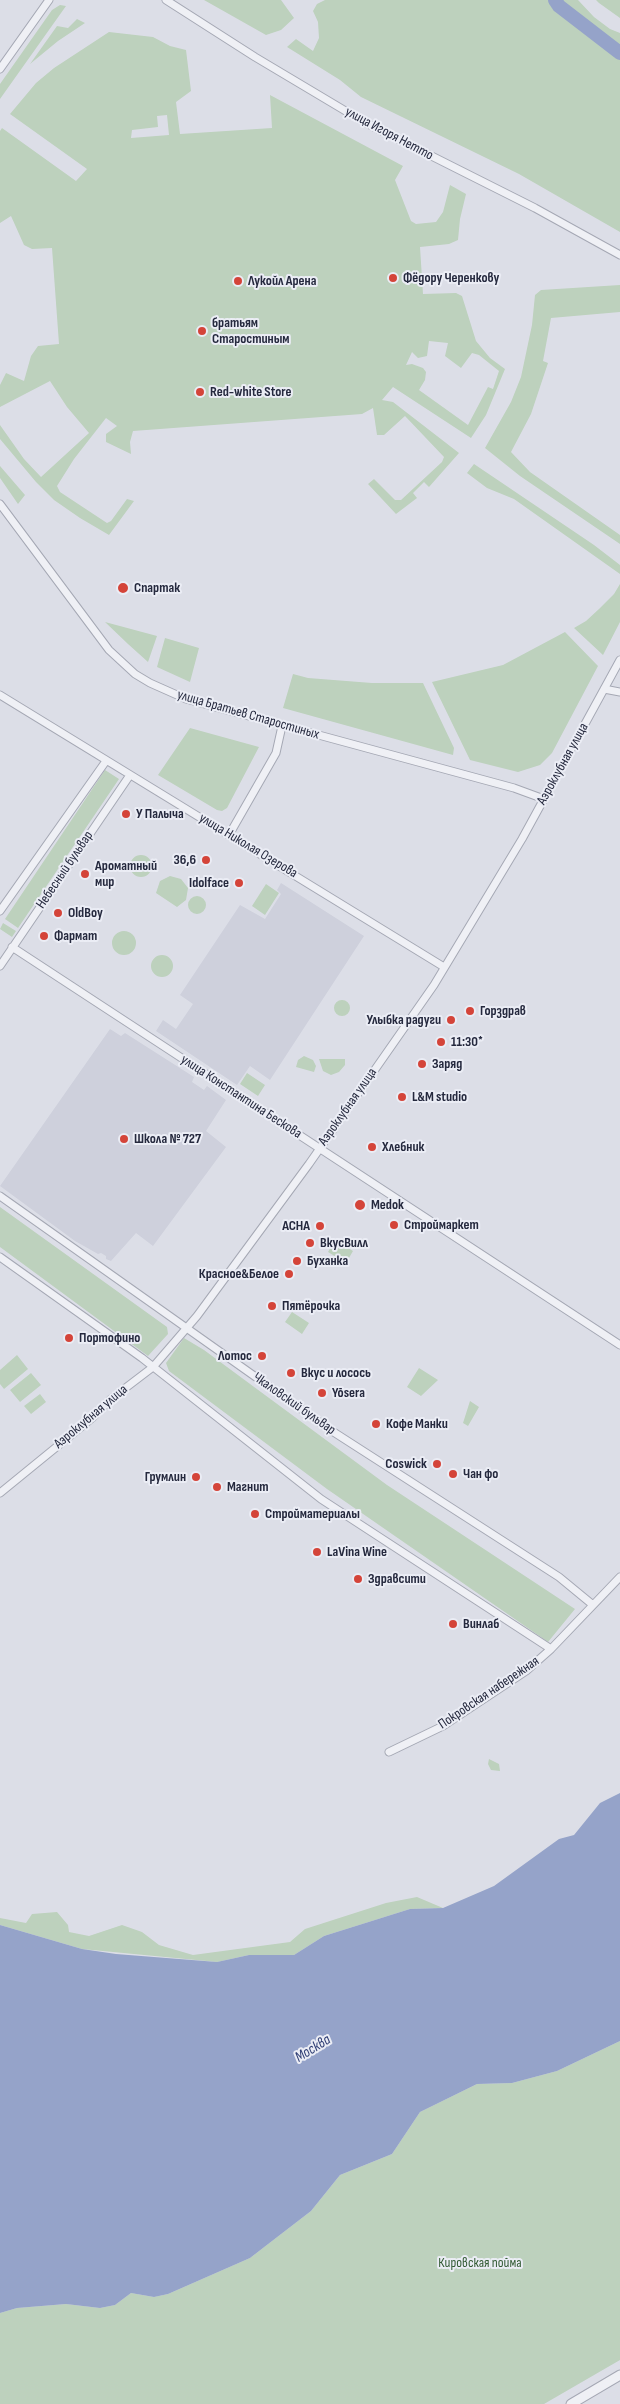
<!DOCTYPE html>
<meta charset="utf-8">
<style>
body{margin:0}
canvas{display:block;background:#dcdee7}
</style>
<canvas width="620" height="2404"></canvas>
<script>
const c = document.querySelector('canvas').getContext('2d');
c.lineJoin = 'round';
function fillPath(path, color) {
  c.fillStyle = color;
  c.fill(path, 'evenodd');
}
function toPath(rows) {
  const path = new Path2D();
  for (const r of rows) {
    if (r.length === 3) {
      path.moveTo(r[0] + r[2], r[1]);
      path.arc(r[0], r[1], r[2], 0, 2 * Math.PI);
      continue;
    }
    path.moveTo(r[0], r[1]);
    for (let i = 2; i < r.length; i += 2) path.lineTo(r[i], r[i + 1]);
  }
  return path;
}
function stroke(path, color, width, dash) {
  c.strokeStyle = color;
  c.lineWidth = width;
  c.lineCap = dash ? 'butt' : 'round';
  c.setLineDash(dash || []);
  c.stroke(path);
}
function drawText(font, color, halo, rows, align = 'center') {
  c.font = font + ' "Sofia Sans Condensed",sans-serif';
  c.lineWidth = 4;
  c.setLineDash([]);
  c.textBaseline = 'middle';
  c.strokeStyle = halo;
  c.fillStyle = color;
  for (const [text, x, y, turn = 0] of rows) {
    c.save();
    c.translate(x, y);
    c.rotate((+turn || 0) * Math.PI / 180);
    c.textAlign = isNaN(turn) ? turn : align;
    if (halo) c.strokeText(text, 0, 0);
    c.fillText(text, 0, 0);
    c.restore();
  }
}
fillPath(toPath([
 [281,883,364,936,270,1080,250,1066,237,1085,156,1031,163,1020,176,1029,193,1004,180,995,240,905,265,919,281,894,277,890],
 [110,1029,121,1036,125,1033,194,1077,192,1082,204,1090,207,1086,226,1100,206,1131,226,1147,153,1246,136,1233,111,1261,106,1259,106,1256,101,1253,98,1254,75,1241,0,1186]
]), '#ced0dc');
fillPath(toPath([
 [204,0,281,0,294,18,281,30,266,35],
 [325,0,578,0,594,17,610,29,620,33,620,232,519,174,361,97,340,80,287,47,296,39,313,51,319,38,318,22,313,11,317,4],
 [596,0,620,0,620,18,599,3],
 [60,5,66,6,0,99,0,84,52,10],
 [77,19,85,23,58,41,30,64,57,26,68,28],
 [109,32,153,37,170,46,186,50,191,91,176,102,180,134,272,128,270,95,403,166,395,180,411,221,416,224,436,222,443,212,450,185,466,194,460,219,458,240,449,244,420,247,423,294,456,293,462,296,476,341,490,358,505,369,486,415,471,438,393,387,382,400,393,402,459,453,429,487,424,482,413,493,417,498,396,514,368,484,374,479,395,500,401,500,442,462,444,457,405,416,384,435,377,435,373,408,362,414,133,431,130,442,131,454,106,442,106,434,117,426,106,418,74,459,57,486,60,492,107,523,111,521,127,499,134,501,109,535,80,518,54,500,36,482,0,439,0,425,24,459,41,477,89,433,67,407,50,381,0,407,0,385,6,373,24,381,31,356,38,346,59,344,52,248,32,249,24,245,11,216,0,223,0,131,2,128,76,181,87,169,10,114,36,83,54,68],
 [167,115,169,135,131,138,132,130,158,127,157,116],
 [429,341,448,343,445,356,461,368,472,353,479,355,499,371,493,389,488,387,468,425,419,390,425,380,426,372,423,368,412,364,406,365,412,352,418,358,427,356],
 [620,285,620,312,551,318,543,361,548,363,531,414,511,452,530,472,620,535,620,544,520,476,485,448,511,402,521,377,532,325,535,295,541,290],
 [474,464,594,545,620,565,620,574,514,499,487,488,467,473],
 [0,466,25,495,18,504,0,478],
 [620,584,620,622,603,655,574,628,586,621,599,609,614,594],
 [105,622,157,636,148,662,128,644],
 [565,632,598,666,552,753,540,765,518,772,470,760,432,682,503,665],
 [165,638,199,648,190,682,157,667],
 [293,674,308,678,372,683,423,683,454,748,453,755,283,708],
 [190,728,259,747,227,808,222,811,217,810,158,775],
 [105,770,119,779,18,928,5,919],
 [141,866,11],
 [170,876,181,879,188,888,186,900,177,907,156,893,160,881],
 [266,884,279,893,265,915,252,906],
 [197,905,9],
 [3,923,16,931,12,937,0,929],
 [124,943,12],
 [162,966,11],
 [342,1008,8],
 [304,1056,313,1060,316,1066,314,1072,296,1067,298,1060],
 [319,1059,345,1059,345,1065,339,1072,331,1075,323,1071],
 [247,1073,265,1085,258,1096,240,1084],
 [0,1207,167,1327,168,1334,148,1356,0,1247],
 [335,1240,353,1251,346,1263,328,1252],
 [292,1312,309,1323,302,1334,285,1322],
 [184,1338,204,1350,387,1485,575,1609,548,1642,327,1489,169,1371,166,1363],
 [17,1355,28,1369,4,1389,0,1384,0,1370],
 [419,1368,438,1380,421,1396,407,1387],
 [31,1373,41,1385,20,1402,10,1390],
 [40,1394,46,1402,31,1414,24,1406],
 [470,1401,479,1407,468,1426,463,1423],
 [489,1759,499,1764,500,1771,491,1770,488,1764],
 [417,1897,443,1908,410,1909,324,1936,294,1955,249,1955,217,1962,82,1949,0,1925,0,1918,26,1923,32,1914,57,1912,68,1925,69,1932,89,1936,122,1925,142,1932,159,1945,193,1955,290,1942,305,1929,386,1903],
 [620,2041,620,2360,544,2404,0,2404,0,2313,17,2308,66,2304,100,2308,115,2305,131,2293,154,2297,168,2294,250,2258,311,2211,340,2175,392,2154,420,2112,477,2084,512,2083,557,2071]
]), '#bdd1bd');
fillPath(toPath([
 [620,1793,620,2041,557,2071,512,2083,477,2084,420,2112,392,2154,340,2175,311,2211,250,2258,168,2294,154,2297,131,2293,115,2305,100,2308,66,2304,17,2308,0,2313,0,1925,82,1949,116,1954,217,1962,249,1955,294,1955,324,1936,410,1909,443,1908,494,1886,559,1839,574,1835,600,1803]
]), '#95a3c9');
stroke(toPath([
 [555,0,559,6,620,53]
]), '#95a3c9', 14);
const minor = toPath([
 [166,0,255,57,364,122,535,208,620,255],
 [0,69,49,0],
 [0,504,109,650,135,674,150,683,186,699,514,788,544,799],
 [604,689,620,692],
 [0,695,444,967],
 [229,835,276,753,282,726],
 [0,911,106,761],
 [12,947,620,1345],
 [0,966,130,775],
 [0,1196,332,1431,559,1577,593,1605],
 [0,1257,142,1358,321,1499,551,1649],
 [0,1493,92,1418,111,1399,153,1367,197,1316,309,1164,434,985,522,839,620,660],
 [389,1752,443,1726,526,1671,551,1649,620,1577]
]);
const tertiary = toPath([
 [571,2404,620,2375]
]);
stroke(minor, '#a5a8b4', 9);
stroke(tertiary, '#a5a8b4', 11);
stroke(minor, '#eff0f5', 7);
stroke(tertiary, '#eff0f5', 9);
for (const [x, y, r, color] of [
 [393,278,5,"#d44439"],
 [238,281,5,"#d44439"],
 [202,331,5,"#d44439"],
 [200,392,5,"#d44439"],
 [123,588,6,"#d44439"],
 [126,814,5,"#d44439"],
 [206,860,5,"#d44439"],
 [85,874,5,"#d44439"],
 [239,883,5,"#d44439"],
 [58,913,5,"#d44439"],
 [44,936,5,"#d44439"],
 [470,1011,5,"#d44439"],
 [451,1020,5,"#d44439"],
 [441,1042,5,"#d44439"],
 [422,1064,5,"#d44439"],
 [402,1097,5,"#d44439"],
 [124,1139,5,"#d44439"],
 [372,1147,5,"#d44439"],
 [360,1205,6,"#d44439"],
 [394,1225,5,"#d44439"],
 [320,1226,5,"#d44439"],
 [310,1243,5,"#d44439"],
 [297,1261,5,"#d44439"],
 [289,1274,5,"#d44439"],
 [272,1306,5,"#d44439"],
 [69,1338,5,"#d44439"],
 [262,1356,5,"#d44439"],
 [291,1373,5,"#d44439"],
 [322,1393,5,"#d44439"],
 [376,1424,5,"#d44439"],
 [437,1464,5,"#d44439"],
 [453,1474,5,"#d44439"],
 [196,1477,5,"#d44439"],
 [217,1487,5,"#d44439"],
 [255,1514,5,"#d44439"],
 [317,1552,5,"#d44439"],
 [358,1579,5,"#d44439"],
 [453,1624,5,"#d44439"]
]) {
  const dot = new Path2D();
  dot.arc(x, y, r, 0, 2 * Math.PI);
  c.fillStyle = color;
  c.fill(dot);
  stroke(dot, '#ebedf5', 2);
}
drawText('14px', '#25293e', '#ebedf5', [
 ["улица Игоря Нетто",389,134,28],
 ["улица Братьев Старостиных",248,715,16],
 ["Аэроклубная улица",563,764,-61],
 ["улица Николая Озерова",248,846,31],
 ["Небесный бульвар",65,870,-56],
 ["улица Константина Бескова",241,1097,33],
 ["Аэроклубная улица",348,1107,-55],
 ["Чкаловский бульвар",294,1404,35],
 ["Аэроклубная улица",91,1417,-40],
 ["Покровская набережная",489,1693,-34]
]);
drawText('bold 14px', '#25293e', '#ebedf5', [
 ["Фёдору Черенкову",403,278],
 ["Лукойл Арена",248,281],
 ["братьям",212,323],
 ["Старостиным",212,339],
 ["Red-white Store",210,392],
 ["Спартак",134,588],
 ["У Палыча",136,814],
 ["36,6",196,860,"right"],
 ["Ароматный",95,866],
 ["мир",95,882],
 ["Idolface",229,883,"right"],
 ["OldBoy",68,913],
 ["Фармат",54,936],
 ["Горздрав",480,1011],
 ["Улыбка радуги",441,1020,"right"],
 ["11:30*",451,1042],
 ["Заряд",432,1064],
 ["L&M studio",412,1097],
 ["Школа № 727",134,1139],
 ["Хлебник",382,1147],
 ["Medok",371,1205],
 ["Строймаркет",404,1225],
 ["АСНА",310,1226,"right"],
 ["ВкусВилл",320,1243],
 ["Буханка",307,1261],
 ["Красное&Белое",279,1274,"right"],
 ["Пятёрочка",282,1306],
 ["Портофино",79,1338],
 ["Лотос",252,1356,"right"],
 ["Вкус и лосось",301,1373],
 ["Yōsera",332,1393],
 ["Кофе Манки",386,1424],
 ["Coswick",427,1464,"right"],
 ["Чан фо",463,1474],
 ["Грумлин",186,1477,"right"],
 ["Магнит",227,1487],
 ["Стройматериалы",265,1514],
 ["LaVina Wine",327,1552],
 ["Здравсити",368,1579],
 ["Винлаб",463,1624]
], 'left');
drawText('14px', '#325a33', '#ebedf5', [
 ["Кировская пойма",480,2263]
]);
drawText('italic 15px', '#2e3d73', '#ebedf5', [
 ["Москва",313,2049,-32]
]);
</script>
